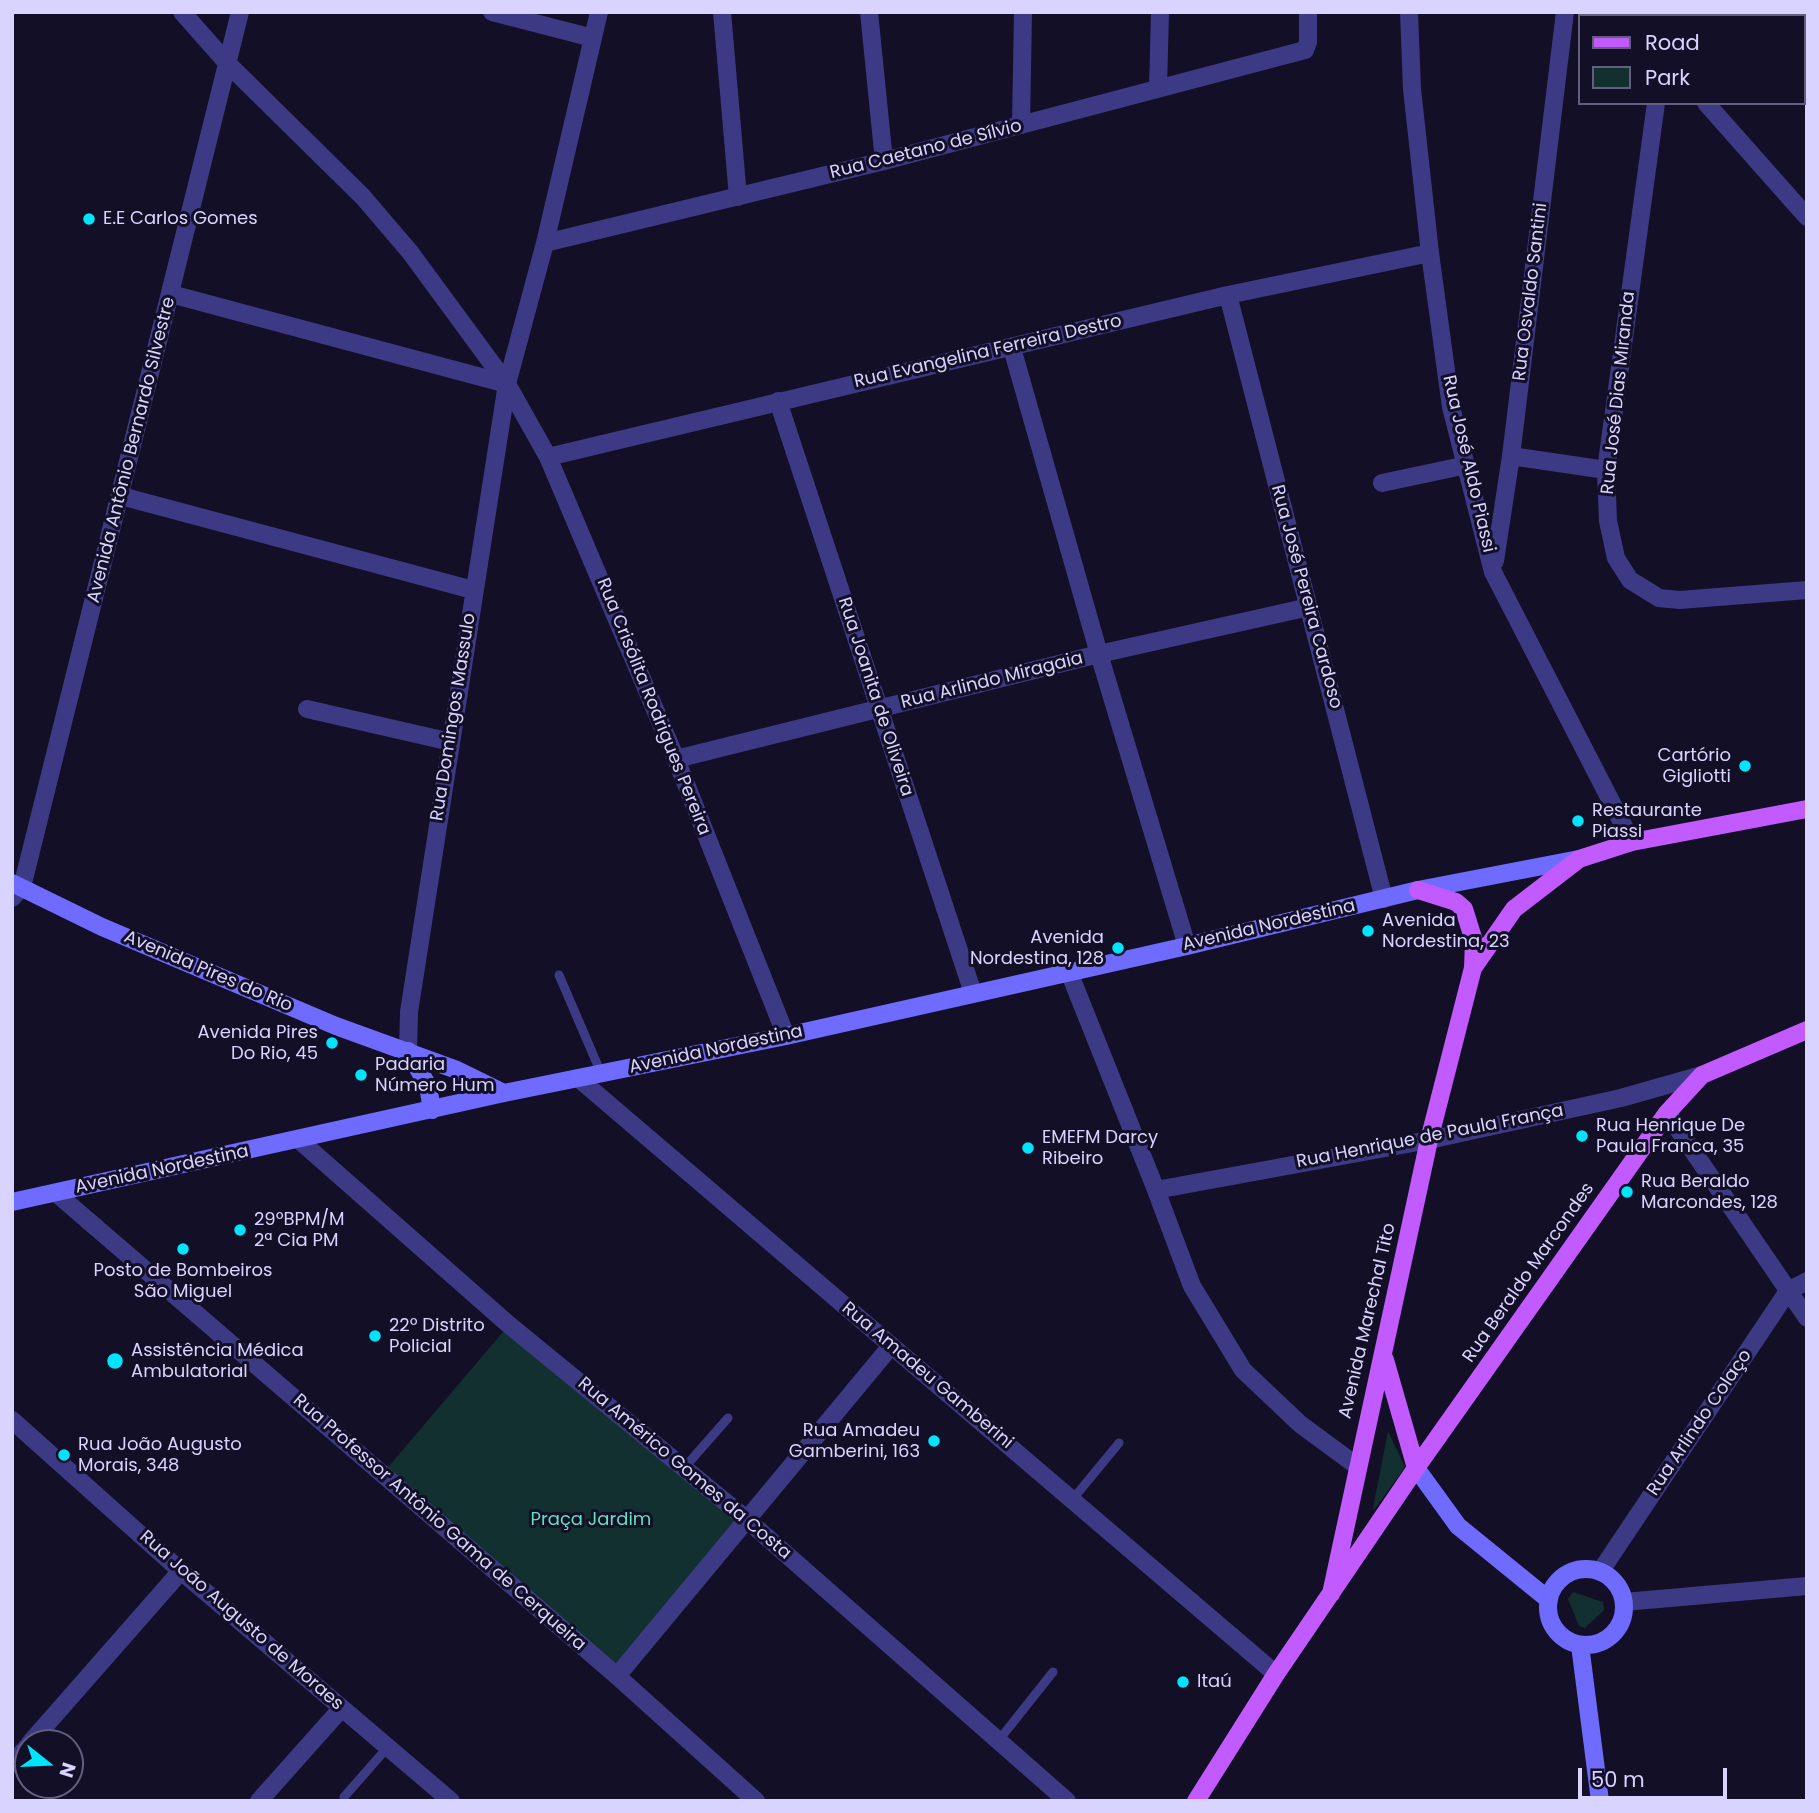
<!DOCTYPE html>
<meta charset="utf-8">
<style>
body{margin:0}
#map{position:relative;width:1819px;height:1813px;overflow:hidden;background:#130f26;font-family:Poppins,sans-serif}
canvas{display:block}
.frame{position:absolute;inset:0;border:14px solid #d9d4ff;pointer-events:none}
.legend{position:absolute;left:1578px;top:14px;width:228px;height:91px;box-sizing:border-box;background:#130f26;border:2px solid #625e7d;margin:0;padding:9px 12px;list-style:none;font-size:21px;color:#d9d4ff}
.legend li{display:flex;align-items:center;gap:14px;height:35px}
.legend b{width:35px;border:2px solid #625e7d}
.north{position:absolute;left:14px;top:1729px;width:70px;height:70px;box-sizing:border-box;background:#130f26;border:2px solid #625e7d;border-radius:50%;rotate:108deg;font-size:19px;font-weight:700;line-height:28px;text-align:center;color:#d9d4ff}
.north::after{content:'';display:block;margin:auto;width:24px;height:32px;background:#00e5ff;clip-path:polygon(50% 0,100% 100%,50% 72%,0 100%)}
.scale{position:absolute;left:1578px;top:1768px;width:149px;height:32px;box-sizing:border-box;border:4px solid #d9d4ff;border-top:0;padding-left:9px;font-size:21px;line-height:24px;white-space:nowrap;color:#d9d4ff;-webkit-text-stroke:5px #130f26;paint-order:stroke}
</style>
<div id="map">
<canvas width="1819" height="1813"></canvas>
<div class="frame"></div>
<ul class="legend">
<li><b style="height:9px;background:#c25bff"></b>Road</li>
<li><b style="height:19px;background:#12302f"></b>Park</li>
</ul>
<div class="north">N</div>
<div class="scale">50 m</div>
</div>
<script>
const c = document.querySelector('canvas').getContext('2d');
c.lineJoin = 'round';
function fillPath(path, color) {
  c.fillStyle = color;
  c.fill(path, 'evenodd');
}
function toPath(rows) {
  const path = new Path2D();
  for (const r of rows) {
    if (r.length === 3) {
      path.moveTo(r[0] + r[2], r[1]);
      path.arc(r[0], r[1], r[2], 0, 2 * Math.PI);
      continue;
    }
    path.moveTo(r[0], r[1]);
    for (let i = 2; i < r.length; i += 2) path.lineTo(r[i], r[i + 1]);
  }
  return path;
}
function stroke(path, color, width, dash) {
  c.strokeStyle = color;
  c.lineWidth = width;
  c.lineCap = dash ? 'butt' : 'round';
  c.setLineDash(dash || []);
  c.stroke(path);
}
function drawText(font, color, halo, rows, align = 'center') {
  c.font = font + ' Poppins,sans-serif';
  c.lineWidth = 6;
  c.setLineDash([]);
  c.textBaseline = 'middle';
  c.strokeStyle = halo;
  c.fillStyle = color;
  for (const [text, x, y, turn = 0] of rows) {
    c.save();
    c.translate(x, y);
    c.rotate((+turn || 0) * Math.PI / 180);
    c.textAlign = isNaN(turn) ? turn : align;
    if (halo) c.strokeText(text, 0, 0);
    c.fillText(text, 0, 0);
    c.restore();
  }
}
fillPath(toPath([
 [508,1326,749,1522,617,1671,384,1472],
 [1388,1431,1405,1467,1374,1510,1373,1508],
 [1573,1592,1603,1602,1604,1610,1585,1628,1579,1626,1568,1599]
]), '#12302f');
stroke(toPath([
 [559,975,601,1073],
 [684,1468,728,1418],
 [1072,1500,1119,1443],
 [999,1740,1053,1672],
 [344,1797,387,1748]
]), '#3d3a85', 9);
stroke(toPath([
 [182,12,228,64,363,197,410,252,507,384,548,457,676,759,786,1036],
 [492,12,593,38],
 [722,12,738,197],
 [869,12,884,161],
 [1409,12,1412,89,1430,253,1451,407,1493,572,1632,842],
 [1667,16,1667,12],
 [1158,89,1160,12],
 [1656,103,1606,470,1608,521,1616,558,1630,580,1659,598,1680,600,1807,590],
 [1706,103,1807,217],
 [1021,125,1023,12],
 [545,243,884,161,1305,50,1308,42,1308,12],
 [171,294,507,384],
 [1228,295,1384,899],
 [1012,348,1099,654,1187,946],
 [778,401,973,993],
 [1511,456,1606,470],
 [548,457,1228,295,1430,253],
 [1382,483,1467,465],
 [121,496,473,590],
 [1495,561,1511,456,1565,12],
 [307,709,451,742],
 [676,759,1099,654,1309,607],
 [12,898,22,887,240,12],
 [408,1051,409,1012,507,384,545,243,599,12],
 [578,1078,1276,1674],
 [1667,1113,1807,1318],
 [299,1140,508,1324,745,1518,1067,1801],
 [1156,1190,1192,1286,1243,1370,1300,1424,1357,1466],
 [56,1193,617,1676,756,1801],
 [12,1420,181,1571,451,1801],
 [1600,1572,1788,1291,1807,1281],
 [1624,1602,1807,1586],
 [617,1676,891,1346],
 [30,1743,181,1571],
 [12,1764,28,1746],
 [259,1801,341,1709]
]), '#3d3a85', 18);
stroke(toPath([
 [1069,972,1156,1190,1429,1140,1621,1098,1702,1075]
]), '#3d3a85', 18);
stroke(toPath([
 [12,883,102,927,336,1026,457,1070,504,1093],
 [408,1051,428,1086,432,1110],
 [12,1202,504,1093,786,1036,1187,946,1418,890,1579,859],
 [1416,1468,1458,1526,1549,1600],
 [1586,1607,38],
 [1580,1645,1600,1801]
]), '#6f6bff', 18);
stroke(toPath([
 [1418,890,1456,902,1464,909,1474,941,1473,968],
 [1385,1360,1416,1468],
 [1331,1594,1429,1140,1473,968,1514,909,1579,859,1632,842,1807,809],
 [1196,1801,1276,1674,1416,1468,1667,1113,1702,1075,1807,1030]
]), '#c25bff', 18);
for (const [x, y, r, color] of [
 [89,219,7,"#00e5ff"],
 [1745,766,7,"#00e5ff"],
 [1578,821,7,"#00e5ff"],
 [1368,931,7,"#00e5ff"],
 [1118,948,7,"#00e5ff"],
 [332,1043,7,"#00e5ff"],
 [361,1075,7,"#00e5ff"],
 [1582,1136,7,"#00e5ff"],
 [1028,1148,7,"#00e5ff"],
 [1627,1192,7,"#00e5ff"],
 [240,1230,7,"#00e5ff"],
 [183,1249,7,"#00e5ff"],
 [375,1336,7,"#00e5ff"],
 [115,1361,9,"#00e5ff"],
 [934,1441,7,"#00e5ff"],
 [64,1455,7,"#00e5ff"],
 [1183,1682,7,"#00e5ff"]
]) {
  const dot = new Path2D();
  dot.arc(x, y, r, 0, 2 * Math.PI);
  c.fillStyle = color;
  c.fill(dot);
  stroke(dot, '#130f26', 2.5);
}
drawText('18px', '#d9d4ff', '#130f26', [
 ["Rua Caetano de Sílvio",926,150,-14],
 ["Rua Osvaldo Santini",1531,292,-83],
 ["Rua Evangelina Ferreira Destro",988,352,-13],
 ["Rua José Dias Miranda",1619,393,-84],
 ["Avenida Antônio Bernardo Silvestre",132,450,-76],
 ["Rua José Aldo Piassi",1468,464,77],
 ["Rua José Pereira Cardoso",1306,597,75],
 ["Rua Arlindo Miragaia",992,681,-14],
 ["Rua Joanita de Oliveira",875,697,72],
 ["Rua Crisólita Rodrigues Pereira",653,707,68],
 ["Rua Domingos Massulo",454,717,-81],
 ["Avenida Nordestina",1269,926,-13],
 ["Avenida Pires do Rio",208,972,23],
 ["Avenida Nordestina",716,1050,-12],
 ["Rua Henrique de Paula França",1430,1137,-11],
 ["Avenida Nordestina",162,1170,-12],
 ["Rua Beraldo Marcondes",1529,1273,-55],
 ["Avenida Marechal Tito",1368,1321,-77],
 ["Rua Amadeu Gamberini",927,1376,40],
 ["Rua Arlindo Colaço",1700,1423,-56],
 ["Rua Américo Gomes da Costa",684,1469,40],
 ["Rua Professor Antônio Gama de Cerqueira",439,1523,41],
 ["Rua João Augusto de Moraes",241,1621,41]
]);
drawText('18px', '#d9d4ff', '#130f26', [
 ["E.E Carlos Gomes",103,219],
 ["Cartório",1731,756,"right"],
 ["Gigliotti",1731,777,"right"],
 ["Restaurante",1592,811],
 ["Piassi",1592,832],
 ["Avenida",1382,921],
 ["Nordestina, 23",1382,942],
 ["Avenida",1104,938,"right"],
 ["Nordestina, 128",1104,959,"right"],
 ["Avenida Pires",318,1033,"right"],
 ["Do Rio, 45",318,1054,"right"],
 ["Padaria",375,1065],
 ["Número Hum",375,1086],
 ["Rua Henrique De",1596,1126],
 ["Paula Franca, 35",1596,1147],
 ["EMEFM Darcy",1042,1138],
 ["Ribeiro",1042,1159],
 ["Rua Beraldo",1641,1182],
 ["Marcondes, 128",1641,1203],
 ["29ºBPM/M",254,1220],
 ["2ª Cia PM",254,1241],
 ["Posto de Bombeiros",183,1271,"center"],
 ["São Miguel",183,1292,"center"],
 ["22º Distrito",389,1326],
 ["Policial",389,1347],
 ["Assistência Médica",131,1351],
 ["Ambulatorial",131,1372],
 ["Rua Amadeu",920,1431,"right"],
 ["Gamberini, 163",920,1452,"right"],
 ["Rua João Augusto",78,1445],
 ["Morais, 348",78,1466],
 ["Itaú",1197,1682]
], 'left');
drawText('18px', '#5fe0c0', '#130f26', [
 ["Praça Jardim",591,1520]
]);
</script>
